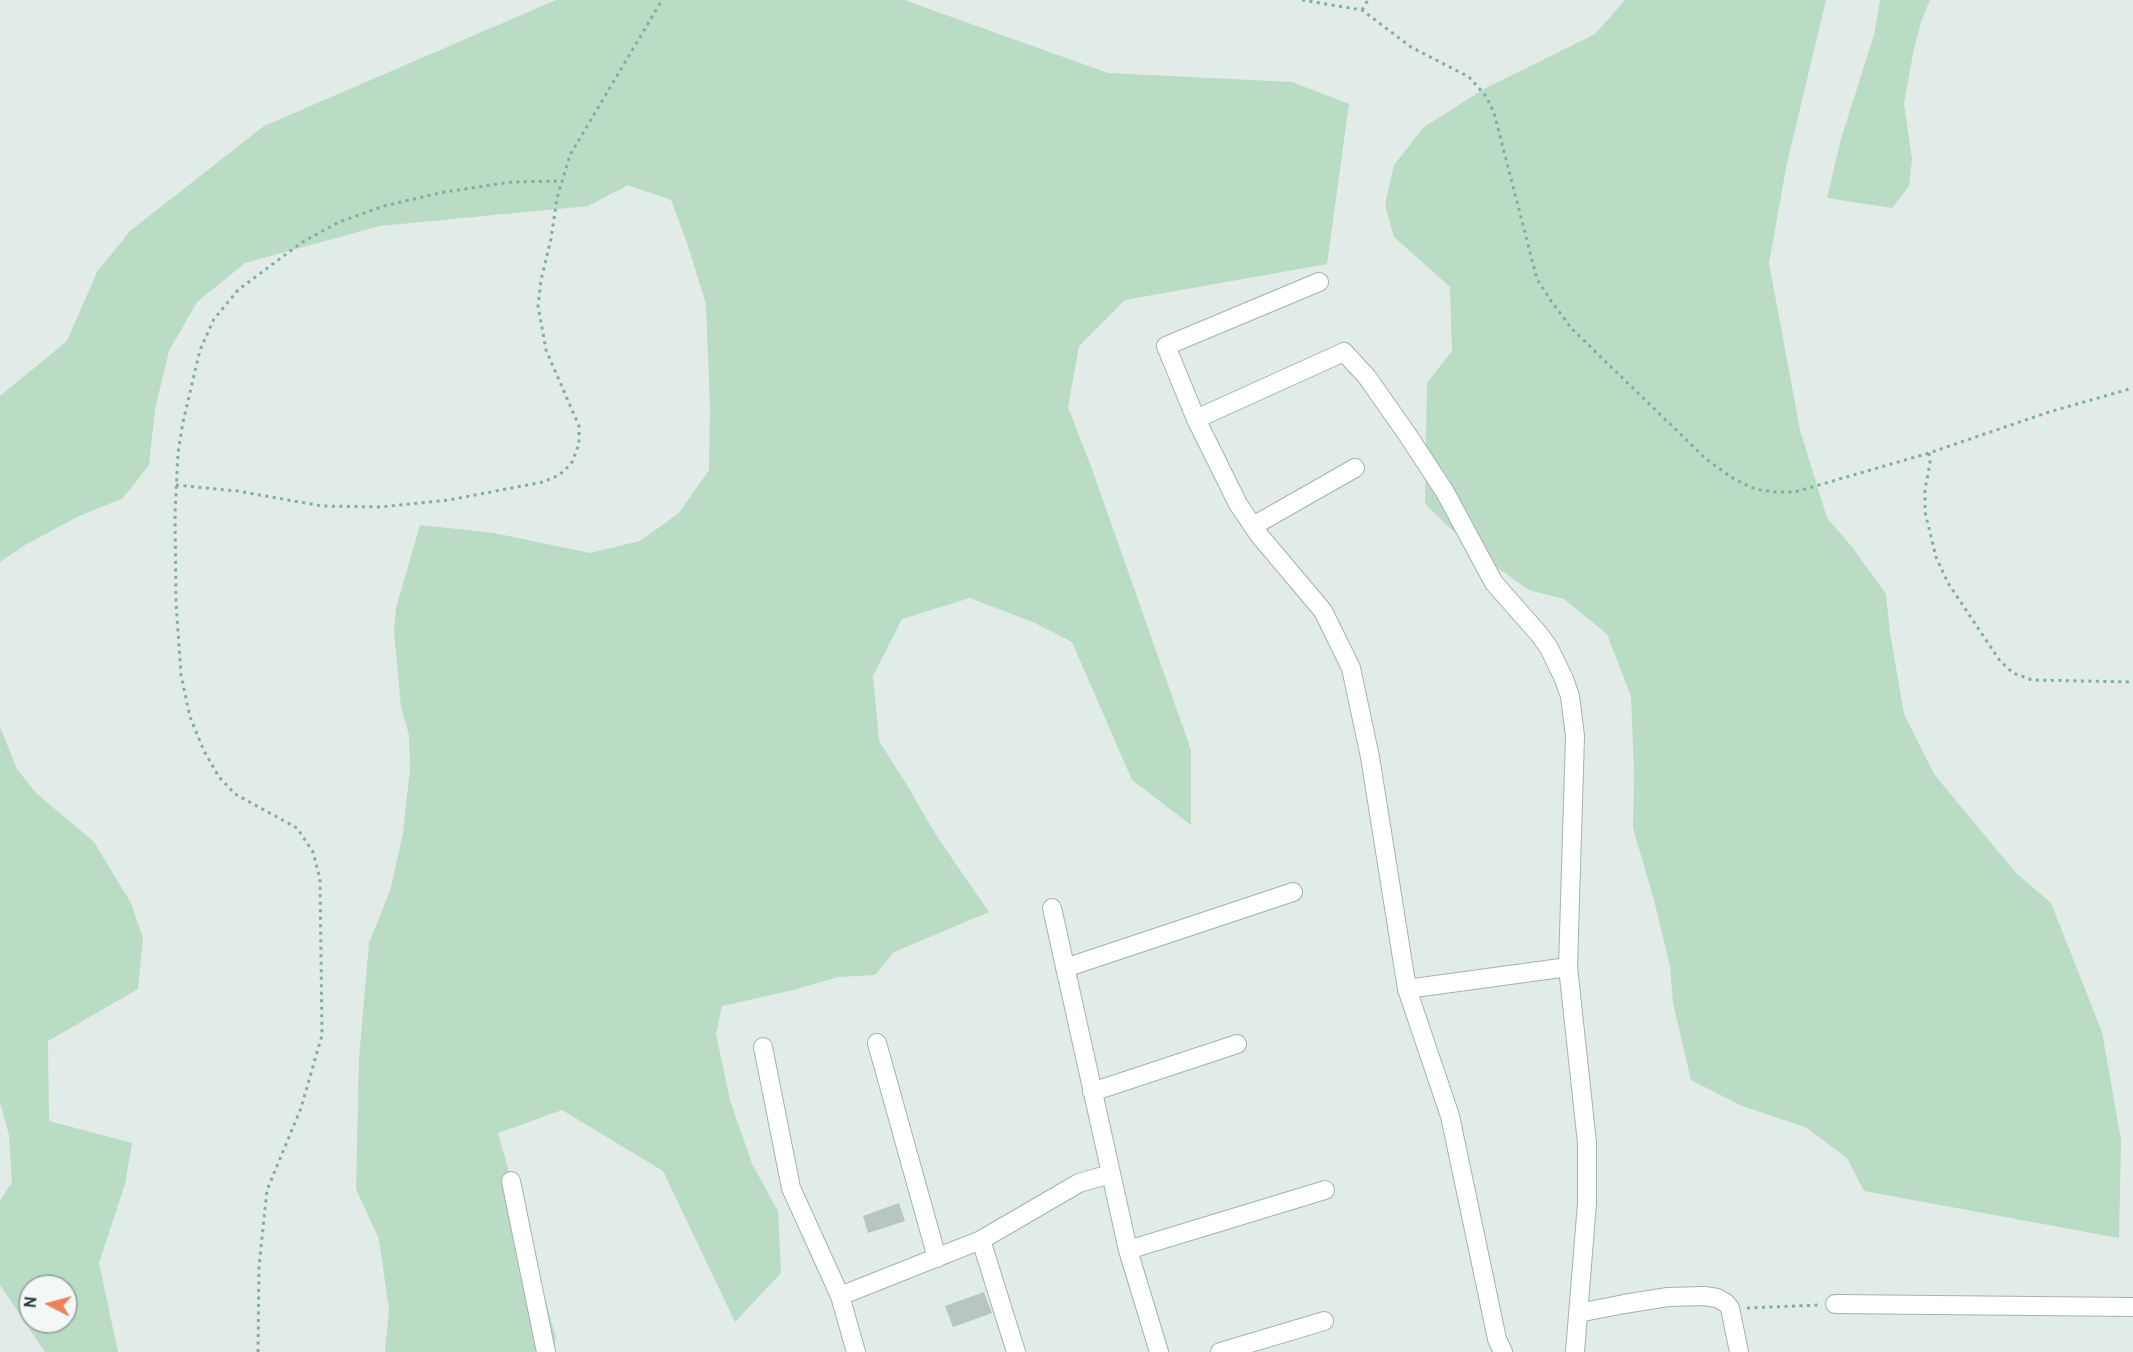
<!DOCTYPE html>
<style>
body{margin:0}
#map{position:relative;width:2133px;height:1352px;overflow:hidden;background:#e1ebe7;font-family:Overpass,sans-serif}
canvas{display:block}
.north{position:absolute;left:18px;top:1274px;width:60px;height:60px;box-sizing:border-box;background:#f1f8f5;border:2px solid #9eada8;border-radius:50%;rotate:276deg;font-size:16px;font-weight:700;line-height:24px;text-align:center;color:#223c35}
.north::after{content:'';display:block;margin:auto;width:21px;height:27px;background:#ef815b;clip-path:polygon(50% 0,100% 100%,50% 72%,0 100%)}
</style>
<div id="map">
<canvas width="2133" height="1352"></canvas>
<div class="north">N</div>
</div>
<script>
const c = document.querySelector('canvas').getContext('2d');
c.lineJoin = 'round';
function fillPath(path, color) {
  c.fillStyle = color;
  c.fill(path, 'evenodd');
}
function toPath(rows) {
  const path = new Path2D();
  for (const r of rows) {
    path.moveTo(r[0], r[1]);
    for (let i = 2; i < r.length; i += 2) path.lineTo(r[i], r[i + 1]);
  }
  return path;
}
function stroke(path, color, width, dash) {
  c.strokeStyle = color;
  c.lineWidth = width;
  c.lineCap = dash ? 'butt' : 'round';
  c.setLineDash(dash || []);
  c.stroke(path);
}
fillPath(toPath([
 [556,0,904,0,1108,73,1292,82,1349,104,1327,264,1125,300,1079,346,1068,407,1092,469,1191,750,1191,825,1132,780,1072,642,1035,623,970,598,902,619,873,676,879,741,907,785,936,835,989,912,894,952,875,975,838,977,793,990,722,1006,716,1034,730,1100,752,1164,778,1211,781,1273,735,1322,663,1171,562,1110,498,1133,556,1338,553,1352,385,1352,389,1310,379,1239,356,1189,359,1058,369,943,390,891,403,833,410,769,409,735,401,707,394,631,396,608,420,525,494,533,590,553,640,541,679,513,709,470,710,408,706,304,687,243,671,200,628,185,588,206,380,226,245,263,197,302,169,351,155,409,149,465,123,498,77,517,25,545,0,562,0,396,67,341,97,272,130,231,264,126],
 [1625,0,1826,0,1787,163,1769,263,1800,430,1827,518,1852,547,1886,594,1890,633,1904,714,1934,774,2016,873,2051,903,2102,1032,2121,1140,2119,1238,1864,1191,1847,1158,1807,1128,1740,1105,1691,1080,1673,1003,1670,966,1654,900,1633,828,1634,771,1631,696,1607,634,1564,599,1529,590,1474,551,1425,504,1427,383,1452,351,1450,287,1394,237,1385,205,1394,165,1424,127,1484,89,1595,34],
 [1880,0,1930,0,1922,19,1914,48,1904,104,1912,159,1909,186,1892,208,1827,198,1841,139,1874,35],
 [0,727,17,769,35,792,94,842,131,903,143,938,138,989,48,1041,49,1121,132,1143,125,1184,99,1263,118,1352,45,1352,0,1285,0,1201,12,1182,9,1135,0,1102],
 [30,1286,66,1286,66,1322,30,1322]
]), '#badcc4');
fillPath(toPath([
 [899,1203,905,1221,868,1233,863,1216],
 [984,1292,992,1313,953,1327,945,1306]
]), '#b6c6c0');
const minor = toPath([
 [1319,282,1166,346,1196,419,1238,504,1259,535,1323,611,1351,668,1370,757,1407,989,1450,1116,1497,1339,1503,1352],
 [1196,419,1344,352,1367,377,1407,434,1445,492,1494,583,1539,634,1549,648,1564,679,1570,696,1575,736,1568,967,1587,1143,1587,1203,1575,1352],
 [1253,526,1355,468],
 [1052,908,1128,1250,1159,1352],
 [1065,968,1293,892],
 [1407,989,1568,967],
 [877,1043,937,1258],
 [763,1047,791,1188,840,1296,856,1352],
 [1092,1092,1237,1044],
 [511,1181,546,1352],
 [981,1240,1016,1352],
 [1128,1250,1325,1190],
 [840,1296,981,1240,1079,1183,1110,1174],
 [1835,1304,2133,1307],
 [1578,1313,1624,1304,1668,1297,1704,1296,1717,1298,1726,1303,1730,1308,1739,1352],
 [1220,1352,1324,1321]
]);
stroke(minor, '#a4b3ae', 20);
stroke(toPath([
 [1302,0,1362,10,1411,47,1469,77,1486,96,1494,113,1537,279,1551,301,1572,329,1706,459,1734,479,1755,489,1773,492,1795,492,1929,453,2049,412,2133,388],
 [1362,10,1368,0],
 [1929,453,1930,463,1925,490,1925,512,1936,557,1948,583,2000,661,2013,673,2032,680,2133,682],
 [176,485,237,491,322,506,380,507,449,500,543,482,559,475,566,469,572,462,579,444,579,426,546,350,538,306,541,280,551,239,557,198,570,155,662,0],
 [1747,1308,1819,1305],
 [258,1352,259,1266,267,1190,301,1108,322,1035,320,879,313,852,297,828,235,794,219,777,204,751,190,717,181,675,176,603,175,513,178,453,183,422,200,350,214,319,238,290,301,243,339,222,384,206,444,192,512,182,562,181]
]), '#82aea1', 3, [3, 4.5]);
stroke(minor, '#fff', 18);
</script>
